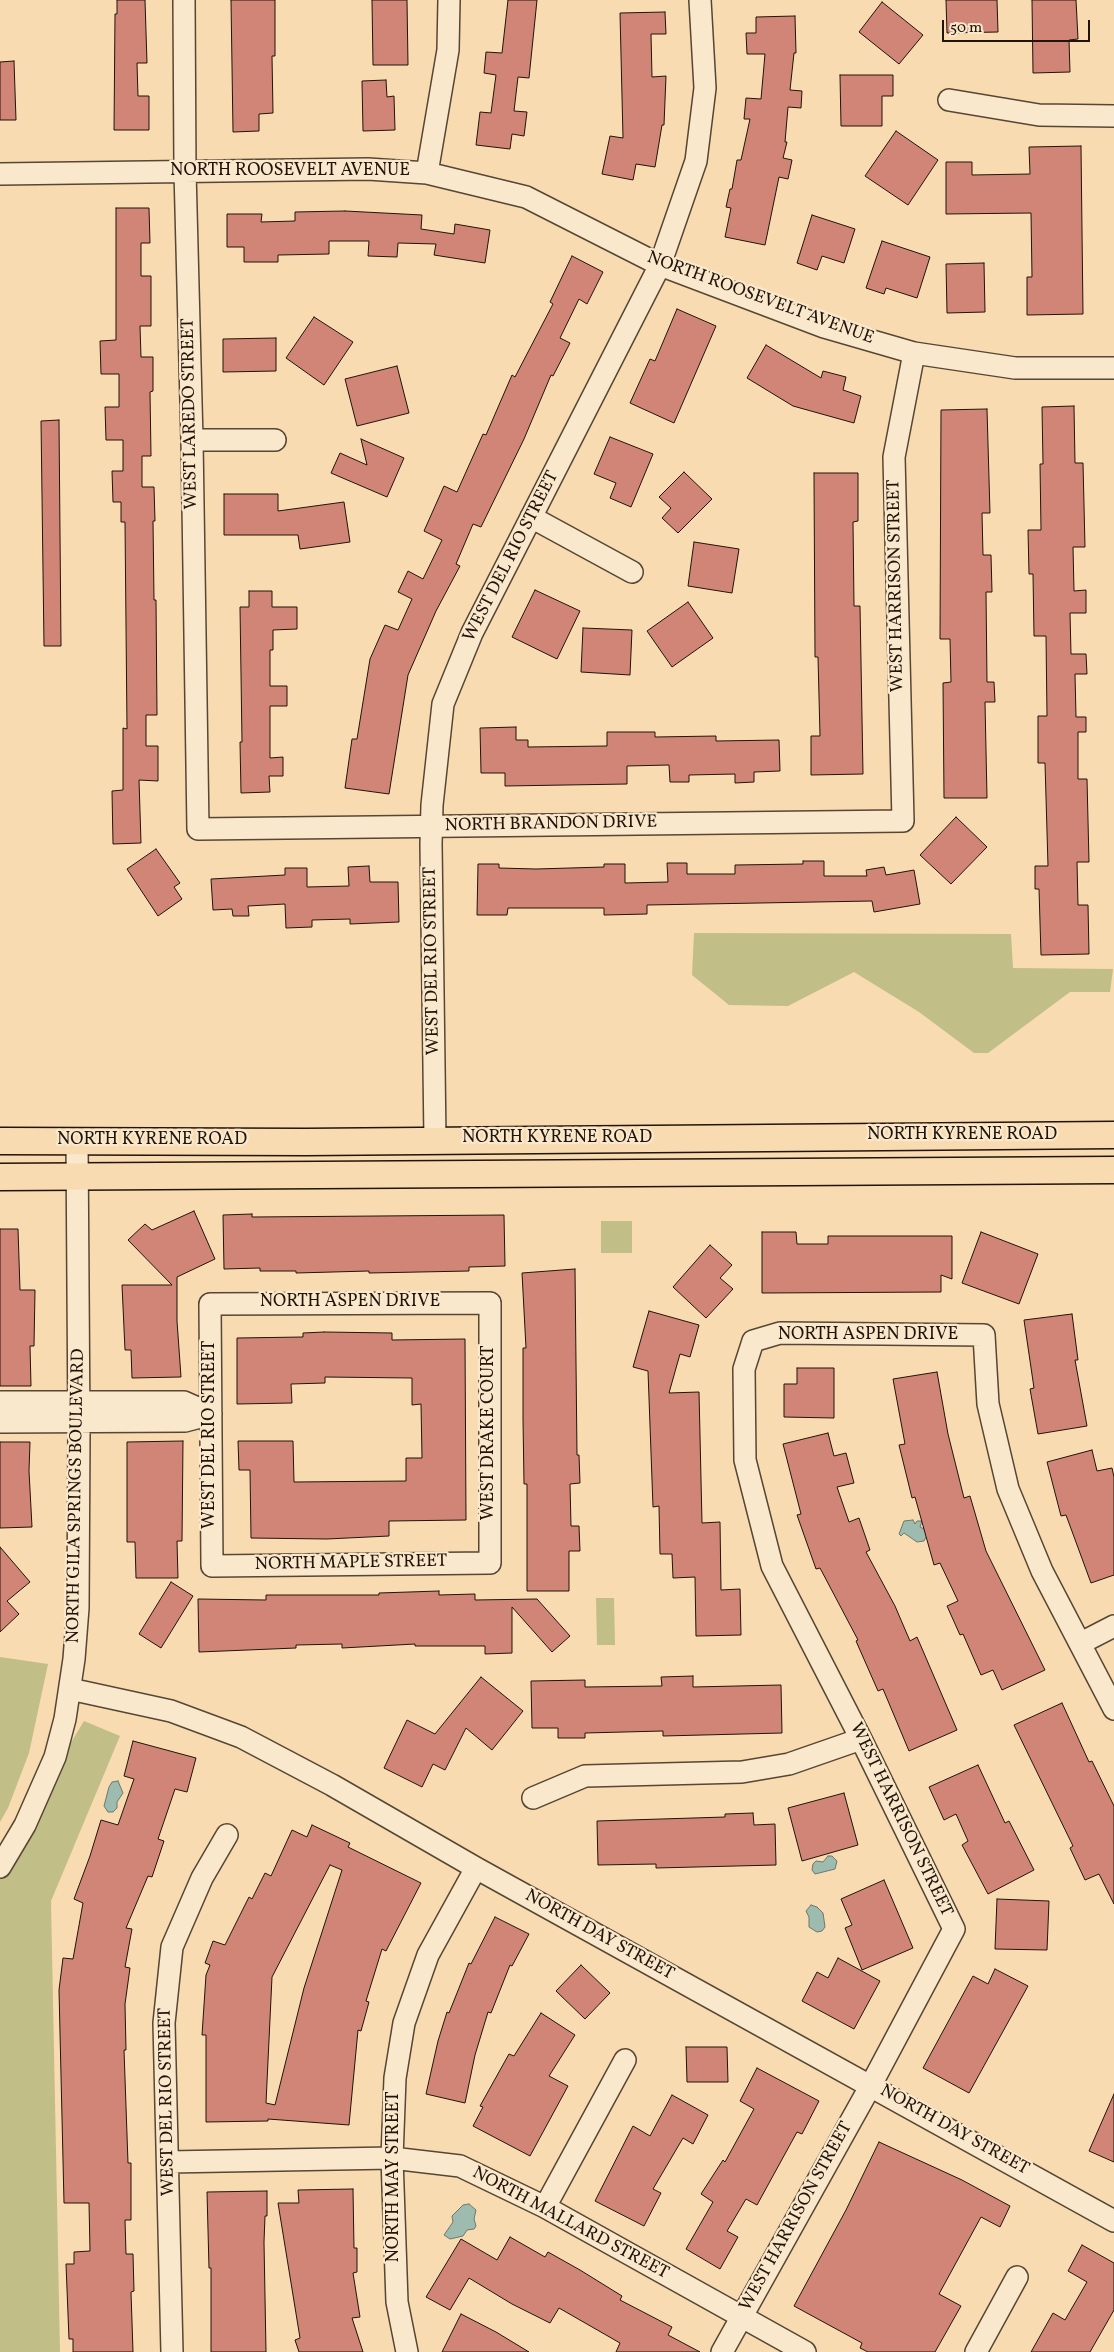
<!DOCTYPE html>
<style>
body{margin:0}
#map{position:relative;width:1114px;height:2352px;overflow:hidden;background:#f8dbb0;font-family:Vollkorn,serif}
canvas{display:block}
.scale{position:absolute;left:942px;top:20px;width:148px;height:22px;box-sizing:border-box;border:2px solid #20140b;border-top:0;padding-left:6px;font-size:15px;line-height:18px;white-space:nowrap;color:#20140b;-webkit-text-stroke:4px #fae8cc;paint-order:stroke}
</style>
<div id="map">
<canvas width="1114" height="2352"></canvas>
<div class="scale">50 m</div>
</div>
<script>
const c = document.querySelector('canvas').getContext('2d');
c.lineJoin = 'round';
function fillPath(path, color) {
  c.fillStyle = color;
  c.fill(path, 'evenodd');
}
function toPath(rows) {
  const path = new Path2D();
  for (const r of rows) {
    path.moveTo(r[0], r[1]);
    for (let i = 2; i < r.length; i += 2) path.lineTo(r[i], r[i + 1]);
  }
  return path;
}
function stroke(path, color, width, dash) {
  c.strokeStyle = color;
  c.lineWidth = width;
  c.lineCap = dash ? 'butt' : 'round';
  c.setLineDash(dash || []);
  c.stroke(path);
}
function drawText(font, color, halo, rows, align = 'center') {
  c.font = font + ' Vollkorn,serif';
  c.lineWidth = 4.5;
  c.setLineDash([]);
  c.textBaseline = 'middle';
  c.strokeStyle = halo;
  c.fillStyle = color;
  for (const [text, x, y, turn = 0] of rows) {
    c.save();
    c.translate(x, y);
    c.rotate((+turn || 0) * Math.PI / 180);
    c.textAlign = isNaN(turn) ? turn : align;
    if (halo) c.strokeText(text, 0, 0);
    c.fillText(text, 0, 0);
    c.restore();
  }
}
fillPath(toPath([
 [694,933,1011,934,1013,968,1113,969,1110,992,1070,992,988,1053,974,1053,919,1012,854,972,788,1006,729,1005,692,975],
 [601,1221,632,1221,632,1253,601,1253],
 [596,1598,614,1598,615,1645,597,1645],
 [0,1657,48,1664,29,1753,8,1808,0,1822],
 [84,1721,120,1736,51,1901,60,2352,0,2352,0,1860]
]), '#c2be87');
const water = toPath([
 [913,1520,915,1524,917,1521,922,1521,920,1527,926,1530,927,1535,924,1541,917,1542,904,1533,901,1536,899,1534,904,1521,913,1520],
 [118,1781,123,1793,117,1802,117,1808,113,1812,108,1812,104,1806,109,1787,112,1782,118,1781],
 [828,1856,832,1856,837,1861,835,1869,815,1874,812,1870,813,1864,816,1861,823,1862,828,1856],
 [811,1905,817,1907,823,1913,825,1927,822,1931,817,1932,809,1927,809,1917,806,1911,811,1905],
 [469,2204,476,2210,474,2219,476,2226,474,2229,467,2230,463,2236,450,2239,444,2235,453,2222,452,2216,463,2205,469,2204]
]);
fillPath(water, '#9dbbaf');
stroke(water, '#6b786d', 1);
const building = toPath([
 [117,0,145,0,147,63,137,63,138,96,149,96,149,130,114,130,115,14,117,14,117,0],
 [231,0,275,0,275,56,272,56,273,113,259,114,259,131,233,132,231,0],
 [372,0,407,0,408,65,373,65,372,0],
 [508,0,537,0,529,78,518,77,514,111,527,112,524,136,512,134,510,149,476,145,480,112,491,113,496,75,484,73,486,52,502,53,508,0],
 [946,0,997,0,998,32,947,33,946,0],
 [1032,0,1076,0,1078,39,1069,40,1070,72,1033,73,1032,0],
 [882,2,923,35,899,64,859,32,882,2],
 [665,12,666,34,651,34,652,77,666,76,664,125,662,125,655,167,636,164,633,180,602,174,610,136,623,138,620,13,665,12],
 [795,16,796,53,794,53,790,90,802,91,801,108,788,107,785,142,787,142,783,158,792,160,788,179,779,177,765,245,725,237,731,208,726,207,730,189,732,189,737,160,741,160,750,119,744,119,746,98,761,99,765,54,747,54,746,33,756,33,756,17,795,16],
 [14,61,16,120,0,120,0,62,14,61],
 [840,75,893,75,893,96,882,96,882,126,841,126,840,75],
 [386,80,387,97,394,96,395,130,363,131,362,81,386,80],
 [896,131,938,160,908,205,865,176,896,131],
 [1081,146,1083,314,1027,315,1027,277,1032,277,1031,213,946,214,946,162,972,162,972,175,1030,174,1029,147,1081,146],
 [116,208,149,208,150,243,141,243,141,276,151,276,151,326,140,326,141,357,153,357,153,391,150,392,151,456,142,456,142,487,154,487,155,521,153,521,154,600,156,600,157,715,146,715,146,746,158,746,158,781,139,780,141,843,113,844,112,791,123,790,123,728,127,729,125,522,121,522,121,502,113,502,112,471,123,471,123,440,106,440,105,407,119,407,119,374,101,374,100,341,116,340,116,208],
 [345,211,422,215,421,229,454,234,455,224,490,230,485,263,434,255,436,244,398,243,397,257,368,256,369,241,329,241,329,254,278,255,278,262,244,262,244,247,227,247,227,214,262,214,261,222,295,221,295,212,345,211],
 [812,215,855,229,844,263,822,256,817,270,797,263,812,215],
 [882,241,930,257,917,298,886,288,884,294,866,288,882,241],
 [572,256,603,272,587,304,579,299,560,338,570,343,553,376,551,375,524,439,481,527,473,524,456,564,460,566,436,611,408,675,389,794,345,788,352,739,357,739,370,659,385,625,398,630,412,599,398,592,408,571,423,579,442,540,424,531,444,486,457,492,483,434,486,435,512,375,515,377,553,304,550,302,572,256],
 [984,263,985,312,947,313,946,264,984,263],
 [677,309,716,326,674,423,630,403,650,359,655,361,677,309],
 [314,317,353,342,324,385,286,358,314,317],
 [276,338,276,371,223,372,223,339,276,338],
 [766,345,821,378,823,371,846,377,843,390,861,396,854,423,793,406,747,378,766,345],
 [397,366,409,413,357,426,345,379,397,366],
 [1074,406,1075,463,1083,463,1085,547,1073,547,1074,591,1086,590,1086,613,1070,613,1071,654,1086,654,1087,674,1075,674,1076,717,1086,717,1086,732,1078,732,1078,779,1087,779,1089,862,1077,862,1078,905,1088,905,1089,954,1041,955,1039,889,1035,889,1035,866,1048,866,1045,763,1038,763,1038,716,1047,716,1046,636,1034,636,1033,574,1029,574,1028,530,1041,530,1040,464,1043,464,1042,407,1074,406],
 [987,409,990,513,982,513,983,555,991,555,992,592,986,592,987,682,994,682,995,702,985,702,987,798,944,798,943,683,951,682,950,639,940,639,941,410,987,409],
 [59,420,61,646,44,646,41,421,59,420],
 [610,437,653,454,631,507,610,498,616,483,594,474,610,437],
 [361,439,404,458,387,497,331,473,340,453,367,465,361,439],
 [684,472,712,499,678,533,662,518,671,508,659,497,684,472],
 [814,473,858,473,858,521,853,522,854,606,860,606,863,774,811,775,811,736,820,736,818,657,815,657,814,473],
 [224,494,278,494,278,511,344,502,350,542,300,549,298,535,224,535,224,494],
 [694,542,739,549,732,593,688,586,694,542],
 [535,590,580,611,557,659,512,637,535,590],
 [249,591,272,591,272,607,297,607,297,629,273,630,273,650,270,650,270,686,287,686,287,706,270,706,270,758,283,757,283,776,269,776,270,792,241,793,240,742,242,742,240,607,249,607,249,591],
 [688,602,713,638,672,667,647,631,688,602],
 [583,628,632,630,630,675,581,672,583,628],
 [516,727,516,740,528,740,528,747,607,746,607,732,655,732,655,737,716,736,716,741,779,740,780,771,754,772,754,782,735,783,735,774,689,775,689,782,670,782,669,765,627,766,627,784,505,786,505,773,481,773,480,728,516,727],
 [956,817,987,847,951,884,920,855,956,817],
 [156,849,180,883,174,887,182,899,158,916,127,869,156,849],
 [803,861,824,861,824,876,867,876,866,870,884,867,886,875,914,870,920,904,874,912,872,901,647,905,647,914,604,915,604,908,508,908,507,915,477,915,478,864,499,864,499,868,536,869,604,867,604,864,625,864,625,883,668,882,667,863,687,863,687,874,735,874,735,865,803,864,803,861],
 [369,866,370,882,398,882,399,922,350,924,350,919,312,920,312,927,286,928,285,904,248,906,249,916,233,916,232,909,213,910,211,879,285,875,285,868,307,868,307,887,349,886,348,867,369,866],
 [194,1211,215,1259,177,1277,177,1321,181,1377,132,1378,131,1350,125,1350,122,1285,172,1285,128,1240,145,1224,152,1230,194,1211],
 [252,1214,252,1217,504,1215,505,1266,469,1267,469,1271,369,1273,369,1271,296,1273,296,1271,260,1271,260,1268,224,1269,223,1215,252,1214],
 [0,1229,18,1229,20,1290,35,1290,34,1346,30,1346,31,1386,0,1386,0,1229],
 [762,1232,796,1232,797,1244,828,1244,828,1236,952,1236,952,1279,941,1275,941,1292,762,1293,762,1232],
 [981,1232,1038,1254,1019,1304,962,1283,981,1232],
 [710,1245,732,1265,720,1278,733,1289,706,1318,673,1287,710,1245],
 [575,1269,577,1455,579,1455,580,1483,570,1484,571,1526,579,1526,580,1551,569,1551,569,1591,527,1591,527,1484,524,1484,523,1419,523,1348,526,1348,522,1273,575,1269],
 [649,1311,699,1325,690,1357,680,1354,669,1393,699,1392,702,1523,720,1522,721,1590,740,1589,741,1635,696,1636,695,1577,673,1578,672,1554,660,1554,659,1506,653,1507,648,1371,633,1367,649,1311],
 [1072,1314,1078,1360,1075,1360,1087,1426,1038,1434,1030,1389,1034,1388,1024,1320,1072,1314],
 [324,1332,392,1333,392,1340,465,1339,466,1520,389,1521,389,1536,327,1539,251,1538,250,1470,239,1470,238,1441,293,1441,294,1482,406,1481,406,1458,422,1458,421,1404,412,1405,412,1378,325,1377,325,1383,291,1384,292,1403,237,1404,237,1338,303,1337,303,1333,324,1332],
 [797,1368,834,1368,834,1418,784,1417,784,1384,797,1384,797,1368],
 [937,1372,948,1434,964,1498,970,1496,986,1551,1045,1670,1002,1690,993,1670,981,1675,963,1634,960,1635,947,1606,958,1601,940,1563,934,1565,915,1497,912,1498,899,1445,905,1444,893,1379,937,1372],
 [828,1433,834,1456,846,1453,854,1483,837,1487,849,1522,859,1518,870,1550,866,1552,895,1606,910,1641,917,1637,957,1730,909,1751,883,1689,878,1691,856,1641,858,1640,820,1568,816,1569,797,1515,801,1514,783,1444,828,1433],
 [183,1441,182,1541,177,1541,178,1578,136,1578,135,1542,127,1542,127,1442,183,1441],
 [0,1442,30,1442,29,1471,32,1527,0,1528,0,1442],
 [1092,1450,1097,1471,1112,1468,1114,1477,1114,1575,1091,1583,1066,1515,1061,1516,1047,1462,1092,1450],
 [0,1547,30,1582,7,1601,19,1614,0,1632,0,1547],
 [171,1582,193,1596,161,1648,139,1634,171,1582],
 [439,1591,439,1595,475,1594,475,1600,537,1599,570,1636,552,1652,512,1607,512,1653,485,1654,485,1646,415,1646,415,1644,342,1648,342,1644,296,1645,296,1648,199,1652,198,1599,266,1600,266,1595,379,1595,379,1593,439,1591],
 [693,1676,693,1687,781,1685,782,1733,663,1736,663,1731,585,1733,585,1738,558,1738,558,1728,532,1728,531,1681,585,1680,585,1687,662,1686,661,1677,693,1676],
 [481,1677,523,1711,492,1750,466,1728,445,1770,433,1764,422,1787,384,1768,407,1720,435,1734,481,1677],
 [1062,1703,1089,1762,1092,1761,1114,1806,1114,1904,1099,1874,1085,1880,1070,1848,1073,1846,1014,1725,1062,1703],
 [133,1741,196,1758,187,1792,175,1789,158,1839,164,1841,152,1877,148,1876,126,1928,132,1929,125,1967,130,1968,125,2004,126,2050,124,2050,128,2163,131,2163,131,2220,125,2220,126,2254,133,2254,134,2291,131,2292,133,2352,73,2352,73,2339,69,2339,66,2264,74,2264,74,2252,90,2251,89,2203,64,2203,59,1990,63,1958,73,1959,83,1903,74,1899,90,1856,101,1820,118,1825,134,1779,124,1776,133,1741],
 [978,1765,1005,1823,1009,1821,1034,1870,988,1894,962,1845,968,1841,956,1814,944,1820,929,1787,978,1765],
 [844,1793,858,1845,802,1861,788,1808,844,1793],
 [753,1813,754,1825,775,1824,776,1865,656,1868,656,1864,598,1865,597,1821,725,1817,725,1814,753,1813],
 [312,1825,350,1843,348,1847,421,1883,386,1951,382,1949,366,2001,369,2002,361,2031,358,2030,349,2125,268,2119,268,2121,206,2122,206,2035,202,2035,206,1975,210,1965,205,1963,213,1941,225,1945,249,1897,252,1899,265,1873,271,1876,292,1830,307,1837,312,1825],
 [330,1865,342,1870,304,1988,275,2105,266,2103,272,1977,330,1865],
 [884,1880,913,1948,862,1970,845,1928,852,1925,841,1899,884,1880],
 [997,1899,1049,1901,1047,1950,995,1949,997,1899],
 [495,1917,529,1934,512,1966,510,1965,491,2013,488,2012,475,2055,465,2103,426,2094,438,2041,447,2012,449,2013,469,1963,471,1964,495,1917],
 [838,1958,880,1981,854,2029,802,2001,817,1972,828,1978,838,1958],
 [581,1965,610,1993,585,2019,556,1991,581,1965],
 [995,1969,1028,1986,969,2093,923,2068,973,1976,988,1984,995,1969],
 [541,2013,575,2035,549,2076,568,2086,530,2156,473,2126,483,2107,480,2106,509,2054,514,2056,541,2013],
 [686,2047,727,2047,728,2082,687,2082,686,2047],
 [757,2068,819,2101,802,2134,797,2132,757,2205,746,2199,727,2231,738,2237,720,2269,686,2249,713,2202,701,2194,723,2160,725,2162,754,2109,740,2101,757,2068],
 [1114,2094,1114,2162,1089,2151,1114,2094],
 [672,2095,708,2115,693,2144,683,2138,653,2189,661,2193,644,2226,595,2201,633,2126,650,2136,672,2095],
 [879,2142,962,2180,1010,2206,1000,2227,981,2217,939,2294,961,2306,935,2352,868,2352,860,2348,862,2343,794,2306,846,2210,879,2142],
 [353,2189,354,2248,357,2248,357,2272,353,2273,360,2317,352,2318,363,2352,299,2352,295,2340,300,2338,278,2203,299,2203,298,2190,353,2189],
 [267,2191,267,2216,265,2216,264,2242,266,2352,211,2352,211,2268,209,2268,207,2192,267,2191],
 [510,2237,545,2257,548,2252,580,2270,622,2296,620,2300,672,2327,668,2335,700,2352,616,2352,620,2343,559,2308,550,2323,512,2304,469,2278,450,2310,426,2297,461,2239,497,2260,510,2237],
 [1082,2245,1114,2263,1114,2310,1090,2352,1031,2352,1053,2313,1065,2320,1087,2282,1068,2271,1082,2245],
 [461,2314,496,2332,529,2352,442,2352,461,2314]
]);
fillPath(building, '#d08577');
stroke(building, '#20140b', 1);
const minor = toPath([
 [184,0,185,171,192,440,198,829,903,821,894,457,914,353],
 [949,100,1039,115,1114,116],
 [427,173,448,50,449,0],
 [0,174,368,169,427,173,526,197,660,265,824,327,914,353,1015,368,1114,368],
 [192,440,275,440],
 [531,517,632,572],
 [435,1140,431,844,432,805,443,704,472,633,660,265,696,161,705,88,700,0],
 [490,1303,490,1563,212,1566,210,1304,490,1303],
 [0,1402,184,1402,211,1414],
 [0,1422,185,1421,211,1414],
 [1081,1643,1114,1626],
 [70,1689,171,1711,241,1737,332,1785,476,1868,1114,2221],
 [533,1798,585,1776,742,1772,789,1764,861,1739],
 [0,1867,25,1825,55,1757,65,1719,74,1659,78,1608,79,1432,77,1141],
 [168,2162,392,2158,460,2166,545,2207,805,2352],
 [545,2207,625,2060],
 [172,2352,164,2023,172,1947,202,1878,227,1835],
 [407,2352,397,2302,392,2158,395,2078,404,2023,428,1955,476,1868],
 [722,2352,871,2085,954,1929,861,1739,772,1566,745,1460,744,1369,753,1341,780,1333,984,1335,988,1404,1008,1489,1042,1571,1114,1709],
 [976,2352,1017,2277]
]);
const major = toPath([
 [0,1141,306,1142,1114,1135],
 [0,1177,1114,1170]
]);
stroke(minor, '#564634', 24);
stroke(major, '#20140b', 29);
stroke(minor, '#fae8cc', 21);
stroke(major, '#f8dbb0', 26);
drawText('18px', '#20140b', '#fae8cc', [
 ["NORTH ROOSEVELT AVENUE",290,172],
 ["NORTH ROOSEVELT AVENUE",760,299,20],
 ["WEST LAREDO STREET",191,414,-91],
 ["WEST DEL RIO STREET",512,557,-63],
 ["WEST HARRISON STREET",897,586,-91],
 ["NORTH BRANDON DRIVE",551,825,-1],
 ["WEST DEL RIO STREET",433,961,-91],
 ["NORTH KYRENE ROAD",962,1136],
 ["NORTH KYRENE ROAD",557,1139],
 ["NORTH KYRENE ROAD",152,1141],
 ["NORTH ASPEN DRIVE",350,1303],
 ["NORTH ASPEN DRIVE",868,1336],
 ["WEST DRAKE COURT",490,1433,-90],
 ["WEST DEL RIO STREET",211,1435,-90],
 ["NORTH GILA SPRINGS BOULEVARD",77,1496,-89],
 ["NORTH MAPLE STREET",351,1564,-1],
 ["WEST HARRISON STREET",900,1820,64],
 ["NORTH DAY STREET",599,1936,29],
 ["WEST DEL RIO STREET",168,2102,-91],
 ["NORTH DAY STREET",954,2131,29],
 ["NORTH MAY STREET",395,2177,-90],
 ["WEST HARRISON STREET",797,2217,-61],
 ["NORTH MALLARD STREET",570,2224,28]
]);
</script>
